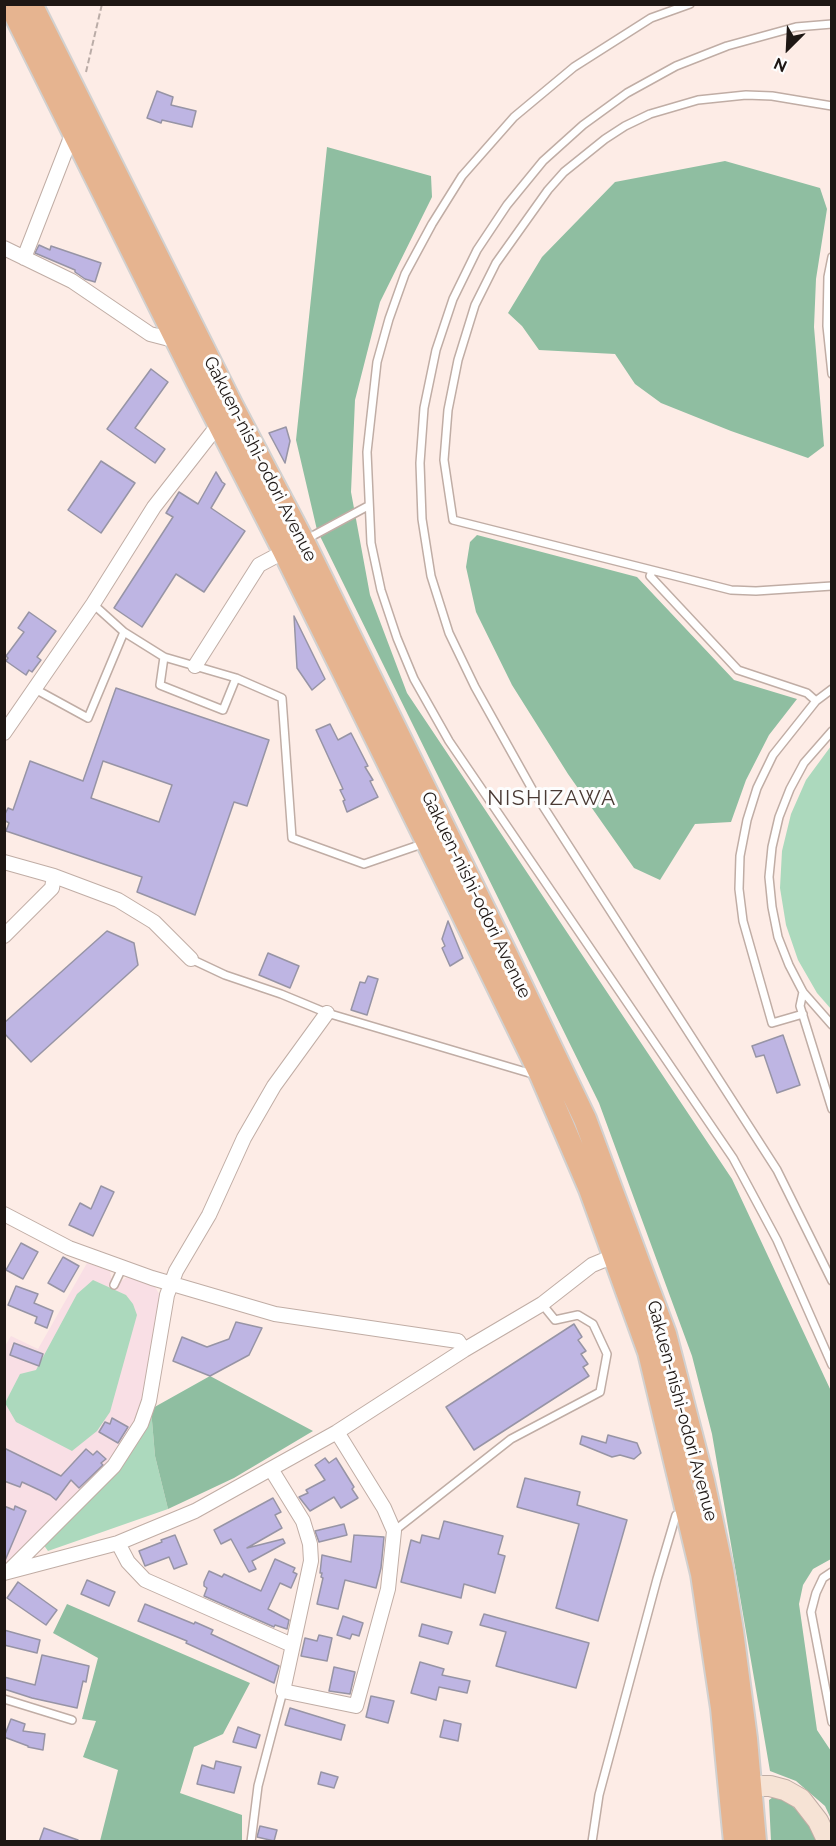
<!DOCTYPE html>
<style>
body{margin:0}
#map{position:relative;width:836px;height:1846px;overflow:hidden;background:#fdece6;font-family:Raleway,sans-serif}
canvas{display:block}
.frame{position:absolute;inset:0;border:6px solid #1e1714;pointer-events:none}
.north{position:absolute;left:758px;top:18px;width:60px;height:60px;-webkit-text-stroke:4px #fdfdfd;paint-order:stroke;rotate:204deg;font-size:16px;font-weight:700;line-height:24px;text-align:center;color:#1e1714}
.north::after{content:'';display:block;margin:auto;width:21px;height:27px;background:#1e1714;clip-path:polygon(50% 0,100% 100%,50% 72%,0 100%)}
</style>
<div id="map">
<canvas width="836" height="1846"></canvas>
<div class="frame"></div>
<div class="north">N</div>
</div>
<script>
const c = document.querySelector('canvas').getContext('2d');
c.lineJoin = 'round';
function fillPath(path, color) {
  c.fillStyle = color;
  c.fill(path, 'evenodd');
}
function toPath(rows) {
  const path = new Path2D();
  for (const r of rows) {
    path.moveTo(r[0], r[1]);
    for (let i = 2; i < r.length; i += 2) path.lineTo(r[i], r[i + 1]);
  }
  return path;
}
function stroke(path, color, width, dash) {
  c.strokeStyle = color;
  c.lineWidth = width;
  c.lineCap = dash ? 'butt' : 'round';
  c.setLineDash(dash || []);
  c.stroke(path);
}
function drawText(font, color, halo, rows, align = 'center') {
  c.font = font + ' Raleway,sans-serif';
  c.lineWidth = 6;
  c.setLineDash([]);
  c.textBaseline = 'middle';
  c.strokeStyle = halo;
  c.fillStyle = color;
  for (const [text, x, y, turn = 0] of rows) {
    c.save();
    c.translate(x, y);
    c.rotate((+turn || 0) * Math.PI / 180);
    c.textAlign = isNaN(turn) ? turn : align;
    if (halo) c.strokeText(text, 0, 0);
    c.fillText(text, 0, 0);
    c.restore();
  }
}
fillPath(toPath([
 [87,1263,110,1271,111,1278,120,1282,127,1277,155,1287,161,1297,138,1423,111,1464,5,1565,5,1346,11,1336,38,1349]
]), '#f9dfe5');
fillPath(toPath([
 [831,746,831,1009,817,993,798,960,786,925,780,888,782,851,791,814,806,780],
 [93,1280,126,1295,133,1304,137,1315,110,1412,97,1431,72,1451,16,1422,5,1403,20,1374,36,1370,77,1294],
 [151,1409,155,1456,168,1509,48,1551,43,1544,116,1470]
]), '#acd9bd');
fillPath(toPath([
 [327,147,431,176,432,197,380,302,355,400,351,492,370,595,407,693,732,1179,831,1391,831,1559,813,1569,803,1585,799,1604,817,1730,831,1751,831,1819,825,1806,796,1781,770,1771,712,1434,692,1356,599,1103,317,530,296,440],
 [725,161,820,188,827,209,816,279,814,327,824,446,808,458,731,431,661,403,635,384,615,354,539,350,522,326,508,313,542,257,615,182],
 [477,535,637,577,734,680,797,699,769,735,746,780,731,822,695,824,660,880,634,868,568,774,512,685,476,612,466,567,470,542],
 [210,1376,313,1431,234,1478,168,1509,155,1456,151,1409],
 [67,1604,250,1683,223,1734,194,1747,180,1793,242,1815,242,1841,100,1841,118,1770,83,1757,96,1721,82,1719,98,1658,53,1633],
 [776,1795,788,1802,804,1817,818,1841,771,1841,769,1800]
]), '#8fbea1');
const building = toPath([
 [157,91,173,97,171,105,196,111,192,127,162,120,161,123,147,118,157,91],
 [39,245,50,250,51,246,101,263,95,282,85,279,75,272,75,270,35,253,39,245],
 [151,369,168,382,135,428,165,449,155,463,107,429,151,369],
 [286,427,290,441,285,463,269,433,286,427],
 [101,461,135,483,101,533,68,510,101,461],
 [216,472,222,482,225,484,211,508,245,531,204,592,176,574,142,627,114,608,173,517,166,513,179,492,198,504,216,472],
 [29,612,56,631,37,657,41,660,32,672,29,670,26,675,6,661,8,658,6,656,24,632,18,628,29,612],
 [294,616,325,679,312,690,297,668,294,616],
 [116,688,269,740,247,806,234,802,195,915,137,892,142,877,6,831,9,823,4,820,4,816,8,808,13,810,30,761,83,781,116,688],
 [103,761,172,785,159,822,91,798,103,761],
 [330,724,338,740,351,733,368,766,365,767,373,780,370,781,378,797,347,812,343,801,345,800,340,790,343,789,316,730,330,724],
 [448,921,463,958,450,966,442,948,445,946,442,939,448,921],
 [107,931,134,943,138,965,31,1062,4,1033,4,1023,107,931],
 [268,953,299,966,290,988,259,975,268,953],
 [368,976,378,979,367,1015,351,1010,360,982,365,983,368,976],
 [783,1035,800,1085,777,1093,764,1055,756,1057,752,1046,783,1035],
 [101,1186,114,1192,93,1236,69,1225,80,1203,91,1209,101,1186],
 [21,1243,38,1252,23,1279,6,1270,21,1243],
 [63,1257,79,1266,64,1292,48,1283,63,1257],
 [16,1286,38,1294,34,1303,53,1311,47,1328,35,1323,37,1317,8,1305,16,1286],
 [236,1322,262,1328,249,1355,210,1376,173,1361,182,1337,207,1347,229,1339,236,1322],
 [574,1324,582,1337,578,1340,586,1351,581,1354,588,1364,583,1367,589,1376,474,1450,446,1407,574,1324],
 [14,1343,43,1354,39,1366,10,1355,14,1343],
 [112,1418,128,1427,118,1443,99,1432,105,1422,110,1424,112,1418],
 [608,1435,637,1443,641,1453,634,1459,620,1455,612,1457,580,1444,582,1436,606,1443,608,1435],
 [4,1448,61,1476,86,1449,93,1455,97,1451,106,1459,101,1463,103,1465,79,1488,71,1480,56,1500,50,1495,22,1482,20,1487,4,1481,4,1448],
 [325,1458,329,1463,336,1458,354,1487,352,1489,358,1498,341,1508,334,1497,310,1511,299,1497,308,1493,306,1490,325,1480,315,1465,325,1458],
 [525,1478,580,1492,577,1505,627,1520,598,1621,556,1608,579,1524,517,1507,525,1478],
 [273,1498,281,1512,275,1515,282,1528,247,1548,283,1539,285,1543,252,1561,256,1569,249,1572,231,1539,221,1544,214,1530,273,1498],
 [4,1506,14,1510,15,1506,26,1511,4,1563,4,1506],
 [444,1521,503,1536,498,1554,505,1556,495,1593,464,1584,461,1598,401,1582,411,1540,420,1543,422,1535,439,1539,444,1521],
 [344,1524,347,1535,319,1542,315,1531,344,1524],
 [175,1535,187,1564,174,1569,169,1557,145,1566,139,1551,162,1542,161,1540,175,1535],
 [354,1535,384,1537,381,1568,376,1588,345,1580,338,1609,317,1604,323,1578,321,1577,322,1573,320,1573,322,1555,351,1562,354,1535],
 [275,1559,295,1568,293,1572,297,1574,291,1588,280,1583,268,1609,289,1620,287,1629,275,1625,274,1627,204,1596,207,1588,204,1586,204,1582,209,1571,222,1577,224,1574,261,1591,275,1559],
 [87,1580,115,1592,109,1606,81,1594,87,1580],
 [18,1582,57,1610,46,1625,7,1598,18,1582],
 [145,1604,194,1624,195,1622,213,1630,211,1634,279,1666,274,1683,186,1643,187,1641,138,1621,145,1604],
 [484,1614,589,1643,576,1688,496,1666,506,1632,480,1625,484,1614],
 [343,1616,363,1623,359,1636,352,1634,350,1639,337,1635,343,1616],
 [422,1624,452,1632,448,1644,419,1636,422,1624],
 [4,1630,40,1640,37,1653,4,1645,4,1630],
 [319,1635,332,1638,327,1661,301,1656,305,1638,317,1641,319,1635],
 [42,1655,89,1666,86,1682,83,1681,77,1708,32,1698,4,1689,4,1677,35,1685,42,1655],
 [420,1662,444,1669,442,1675,470,1681,467,1693,439,1687,436,1700,411,1693,420,1662],
 [334,1667,355,1672,350,1694,329,1691,334,1667],
 [371,1696,394,1701,388,1723,366,1717,371,1696],
 [290,1708,345,1725,341,1740,285,1725,290,1708],
 [11,1719,25,1724,23,1731,45,1734,43,1750,28,1747,28,1746,4,1737,11,1719],
 [444,1720,461,1724,458,1741,440,1737,444,1720],
 [238,1727,260,1735,256,1748,233,1742,238,1727],
 [216,1761,241,1767,234,1793,197,1784,202,1765,214,1769,216,1761],
 [321,1772,338,1777,334,1788,318,1784,321,1772],
 [260,1826,277,1830,274,1841,257,1837,260,1826],
 [44,1828,78,1840,77,1842,39,1842,44,1828]
]);
fillPath(building, '#beb5e3');
stroke(building, '#9794a5', 1.5);
const service = toPath([
 [690,4,651,18,574,67,514,117,462,176,432,224,405,274,389,319,377,362,367,452,371,543,381,590,397,638,414,679,449,741,733,1158,777,1240,832,1365],
 [832,24,796,27,727,46,676,66,627,93,583,125,543,161,507,205,477,250,453,299,436,350,424,408,420,463,422,519,431,576,449,633,475,687,532,789,777,1170,832,1281],
 [832,106,772,96,746,95,698,100,650,114,625,126,605,139,564,172,548,190,496,263,475,305,458,360,448,410,444,460,453,520,731,590,756,591,832,586],
 [832,257,828,277,827,326,832,374],
 [305,540,368,506],
 [652,571,650,576,738,670,807,693,816,701],
 [124,632,164,657,236,678,282,698,292,838,364,864,425,843],
 [164,657,160,685,223,710,236,678],
 [35,689,88,718,124,632,93,604],
 [832,731,804,763,790,789,779,817,772,847,769,877,772,907,778,937,789,965,803,992,832,1025],
 [191,959,225,975,281,994,327,1013,536,1075],
 [803,992,800,1006,832,1109],
 [803,1014,772,1023,743,921,739,889,740,856,747,820,757,788,773,755,816,701,832,689],
 [114,1285,123,1266],
 [394,1531,511,1439,600,1392,607,1354,593,1324,578,1315,555,1320,542,1304],
 [832,1572,823,1578,816,1593,811,1612,832,1722],
 [4,1699,72,1720],
 [251,1842,258,1786,283,1691],
 [592,1842,599,1795,657,1579,676,1515,683,1513]
]);
const minor = toPath([
 [4,248,72,281,150,334,177,341],
 [24,258,73,132],
 [195,666,259,565,289,549],
 [4,733,93,604,154,507,222,420],
 [4,862,54,876,118,900,154,922,191,959],
 [4,936,52,888,54,876],
 [4,1214,69,1248,152,1278,275,1314,458,1341,464,1350],
 [271,1469,303,1521,310,1544,311,1561,283,1691,356,1706,388,1589,394,1531,384,1508,337,1432],
 [118,1543,128,1562,145,1580,292,1645],
 [9,1571,114,1466,141,1424,149,1401,167,1295,176,1271,209,1215,244,1138,274,1086,327,1013],
 [4,1573,118,1543,195,1511,337,1432,464,1350,542,1304,592,1265,621,1253]
]);
const secondary = toPath([
 [751,1786,770,1786,785,1790,801,1799,818,1821,828,1842]
]);
const trunk = toPath([
 [10,4,197,381,284,551,447,882,541,1075,590,1189,649,1352,702,1574,722,1708,735,1842],
 [31,4,232,406,303,541,506,954,585,1119,665,1334,703,1481,722,1569,732,1631,746,1739,755,1842]
]);
stroke(service, '#c0ada5', 10);
stroke(minor, '#c0ada5', 16);
stroke(secondary, '#c0ada5', 22);
stroke(trunk, '#d2d1d0', 26);
stroke(toPath([
 [86,72,102,4]
]), '#baaca7', 2, [6, 3]);
stroke(service, '#fff', 7);
stroke(minor, '#fff', 14);
stroke(secondary, '#f6e3d5', 20);
stroke(trunk, '#e6b490', 22);
drawText('18px', '#1e1714', '#fdfdfd', [
 ["Gakuen-nishi-odori Avenue",260,459,63],
 ["Gakuen-nishi-odori Avenue",476,895,64],
 ["Gakuen-nishi-odori Avenue",682,1411,75]
]);
c.letterSpacing = '1.5px';
drawText('21px', '#4a3a34', '#fdfdfd', [
 ["NISHIZAWA",552,799]
]);
c.letterSpacing = '0px';
</script>
